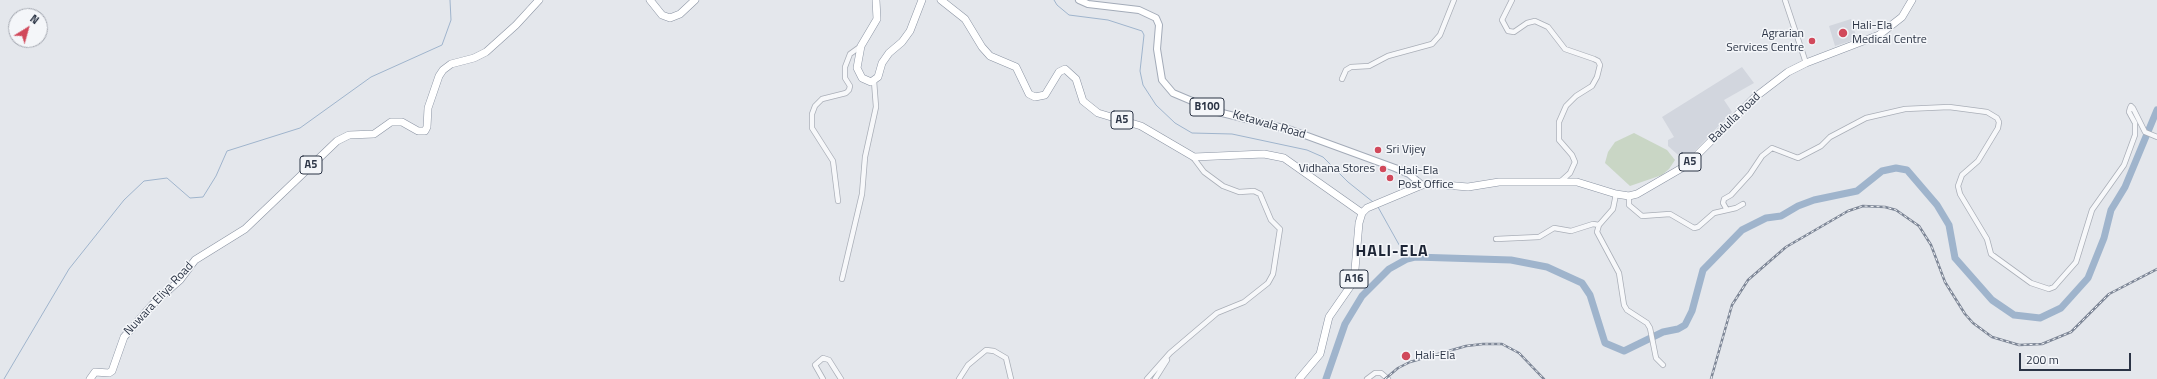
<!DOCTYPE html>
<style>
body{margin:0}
#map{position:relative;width:2157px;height:379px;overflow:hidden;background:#e4e7ec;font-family:"Titillium Web",sans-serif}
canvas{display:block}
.north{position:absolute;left:8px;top:8px;width:40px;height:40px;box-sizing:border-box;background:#f4f6f9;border:1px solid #a4a8b1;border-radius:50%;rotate:37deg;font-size:11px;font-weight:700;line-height:16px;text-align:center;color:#2b3445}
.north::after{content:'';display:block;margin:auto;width:14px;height:18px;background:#d1495b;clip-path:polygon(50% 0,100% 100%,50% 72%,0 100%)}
.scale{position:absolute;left:2019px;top:353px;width:112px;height:18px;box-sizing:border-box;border:2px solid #2b3445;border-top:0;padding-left:5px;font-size:12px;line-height:14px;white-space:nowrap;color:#2b3445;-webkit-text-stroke:3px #f4f6f9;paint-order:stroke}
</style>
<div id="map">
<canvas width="2157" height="379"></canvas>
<div class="north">N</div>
<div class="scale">200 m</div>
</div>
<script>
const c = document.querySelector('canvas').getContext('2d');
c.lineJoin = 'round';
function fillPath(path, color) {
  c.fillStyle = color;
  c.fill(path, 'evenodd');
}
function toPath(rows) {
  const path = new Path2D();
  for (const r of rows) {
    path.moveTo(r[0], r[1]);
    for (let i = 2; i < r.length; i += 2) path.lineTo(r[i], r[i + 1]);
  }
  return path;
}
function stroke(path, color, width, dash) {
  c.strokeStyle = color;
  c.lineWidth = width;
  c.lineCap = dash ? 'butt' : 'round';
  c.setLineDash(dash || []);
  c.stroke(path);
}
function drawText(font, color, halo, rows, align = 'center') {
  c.font = font + ' "Titillium Web",sans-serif';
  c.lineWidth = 3;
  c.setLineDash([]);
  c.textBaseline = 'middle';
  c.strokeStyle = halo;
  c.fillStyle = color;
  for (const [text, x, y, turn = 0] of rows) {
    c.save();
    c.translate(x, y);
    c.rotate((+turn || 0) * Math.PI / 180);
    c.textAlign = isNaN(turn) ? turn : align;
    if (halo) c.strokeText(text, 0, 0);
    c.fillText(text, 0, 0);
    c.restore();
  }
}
fillPath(toPath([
 [1851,19,1857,39,1835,46,1829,26],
 [1742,67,1754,83,1724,100,1732,112,1685,161,1668,146,1668,140,1674,137,1662,117]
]), '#d2d6de');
fillPath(toPath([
 [1634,133,1667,150,1675,160,1669,169,1662,175,1630,186,1605,163,1608,152,1615,142]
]), '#c9d6c5');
stroke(toPath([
 [1054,0,1057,5,1069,15,1108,20,1142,31,1144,35,1140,71,1143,85,1156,105,1175,123,1192,133,1232,134,1307,150,1323,157,1348,182,1373,202],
 [1378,207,1407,259],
 [4,379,69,269,124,200,144,181,167,178,190,198,203,197,216,176,227,151,300,128,371,77,442,45,451,20,450,0]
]), '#9fb4cc', 1);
stroke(toPath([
 [1326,379,1345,324,1362,296,1389,269,1407,259,1415,257,1511,260,1547,267,1582,283,1590,295,1605,343,1624,351,1663,332,1678,329,1685,325,1692,311,1703,270,1742,230,1766,218,1781,216,1798,206,1814,200,1857,191,1882,171,1896,168,1907,170,1937,205,1949,225,1955,258,1992,300,2014,315,2040,318,2061,308,2088,278,2104,238,2111,210,2125,187,2157,110]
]), '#9fb4cc', 7);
const minor = toPath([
 [1512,0,1502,20,1508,31,1514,32,1527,23,1535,21,1548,27,1565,49,1594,59,1598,61,1600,65,1597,77,1592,86,1576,96,1566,106,1559,122,1559,140,1572,155,1575,162,1570,173,1560,182],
 [1785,0,1806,63],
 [1342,79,1346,70,1351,67,1369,66,1388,56,1432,44,1440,35,1454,0],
 [1616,194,1613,209,1599,225,1597,232,1619,273,1624,305,1627,310,1647,323,1650,328,1656,358,1663,365],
 [1629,196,1629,205,1642,216,1670,214,1694,228,1698,227,1714,213,1736,208,1743,204],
 [838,201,833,161,812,128,812,114,815,106,822,99,846,93,849,90,850,86,845,78,845,67,850,54,861,46],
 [1727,210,1723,203,1724,199,1731,195,1750,174,1762,156,1772,148,1798,158,1821,146,1830,137,1866,118,1905,109,1949,107,1987,112,1997,118,1999,122,1998,128,1978,161,1962,175,1958,186,1960,194,1987,239,1991,254,2031,283,2049,289,2054,287,2076,262,2092,210,2124,165,2135,135,2135,123,2129,112,2130,108,2131,106,2133,108,2145,132,2157,137],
 [1496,239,1539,237,1554,228,1571,231,1593,224,1599,225],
 [842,279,862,194,865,157,876,107,874,81],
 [823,379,815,365,823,358,829,360,841,379],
 [959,379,968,365,986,350,994,351,1006,358,1011,379],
 [1147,379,1170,353,1217,313,1244,302,1268,283,1273,274,1280,229,1271,220,1260,194,1254,191,1239,192,1223,186,1204,172,1192,156],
 [1155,379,1167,360],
 [1367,379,1375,373,1381,373,1388,379]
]);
const major = toPath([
 [1079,0,1088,4,1139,10,1156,18,1159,25,1157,49,1162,80,1173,93,1218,112,1291,130,1395,168,1409,174,1422,185]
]);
const highway = toPath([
 [650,0,662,15,670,18,680,14,695,0],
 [876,0,877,19,861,46,857,68,862,78,871,82,878,77,882,63,889,53,902,42,910,31,922,0],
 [941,0,965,19,982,47,990,56,1016,67,1029,94,1035,97,1045,95,1059,72,1065,69,1076,79,1083,101,1098,113,1141,126,1194,157,1264,154,1284,158,1362,213],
 [90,379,95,372,109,373,112,371,124,337,153,304,180,280,195,260,245,229,337,141,349,135,374,134,391,122,402,122,418,131,425,131,427,127,428,108,439,76,443,70,451,64,474,58,486,52,516,25,539,0],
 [1299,379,1320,354,1329,317,1354,281,1359,223,1362,213,1367,208,1422,185,1433,184,1468,187,1499,182,1577,182,1616,194,1629,196,1637,194,1687,165,1754,98,1788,72,1806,63,1879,35,1902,17,1912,0]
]);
stroke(minor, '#a9aeb7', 6);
stroke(major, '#a3abb8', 8);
stroke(highway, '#8b94a3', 8);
stroke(minor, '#f7f8fa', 4.5);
stroke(major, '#fff', 6);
stroke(highway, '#fff', 7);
const rail = toPath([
 [1385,379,1398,368,1410,362,1466,346,1483,344,1502,344,1519,353,1544,379],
 [1711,379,1732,305,1748,280,1786,247,1848,211,1863,206,1885,207,1896,210,1919,226,1931,245,1945,282,1965,314,1973,323,1992,337,2019,345,2042,344,2071,332,2109,294,2157,269]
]);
stroke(rail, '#7d8696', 2.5);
stroke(rail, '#f4f6f9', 1, [3]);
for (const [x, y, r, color] of [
 [1843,33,5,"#d1495b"],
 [1812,41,4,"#d1495b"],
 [1378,150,4,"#d1495b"],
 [1383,169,4,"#d1495b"],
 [1390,178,4,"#d1495b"],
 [1406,356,5,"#d1495b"]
]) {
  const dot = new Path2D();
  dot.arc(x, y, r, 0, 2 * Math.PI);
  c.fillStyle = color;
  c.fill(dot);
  stroke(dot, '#f4f6f9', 1.5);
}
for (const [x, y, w] of [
 [1207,107,34],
 [1122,120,22],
 [1690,162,22],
 [311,165,22],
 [1354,279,28]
]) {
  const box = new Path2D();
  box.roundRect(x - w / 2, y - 9, w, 18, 3);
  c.fillStyle = '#f4f6f9';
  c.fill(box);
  stroke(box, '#2b3445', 1);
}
drawText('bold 11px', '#2b3445', null, [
 ["B100",1207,107],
 ["A5",1122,120],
 ["A5",1690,162],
 ["A5",311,165],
 ["A16",1354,279]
]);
drawText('12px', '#2b3445', '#f4f6f9', [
 ["Hali-Ela",1852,26],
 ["Medical Centre",1852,40],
 ["Agrarian",1804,34,"right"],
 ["Services Centre",1804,48,"right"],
 ["Sri Vijey",1386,150],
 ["Vidhana Stores",1375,169,"right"],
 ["Hali-Ela",1398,171],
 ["Post Office",1398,185],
 ["Hali-Ela",1415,356]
], 'left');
drawText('12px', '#2b3445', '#f4f6f9', [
 ["Badulla Road",1735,118,-44],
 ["Ketawala Road",1269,125,16],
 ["Nuwara Eliya Road",159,299,-47]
]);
c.letterSpacing = '1px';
drawText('bold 16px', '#1d2536', '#f4f6f9', [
 ["HALI-ELA",1392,252]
]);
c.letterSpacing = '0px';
</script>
